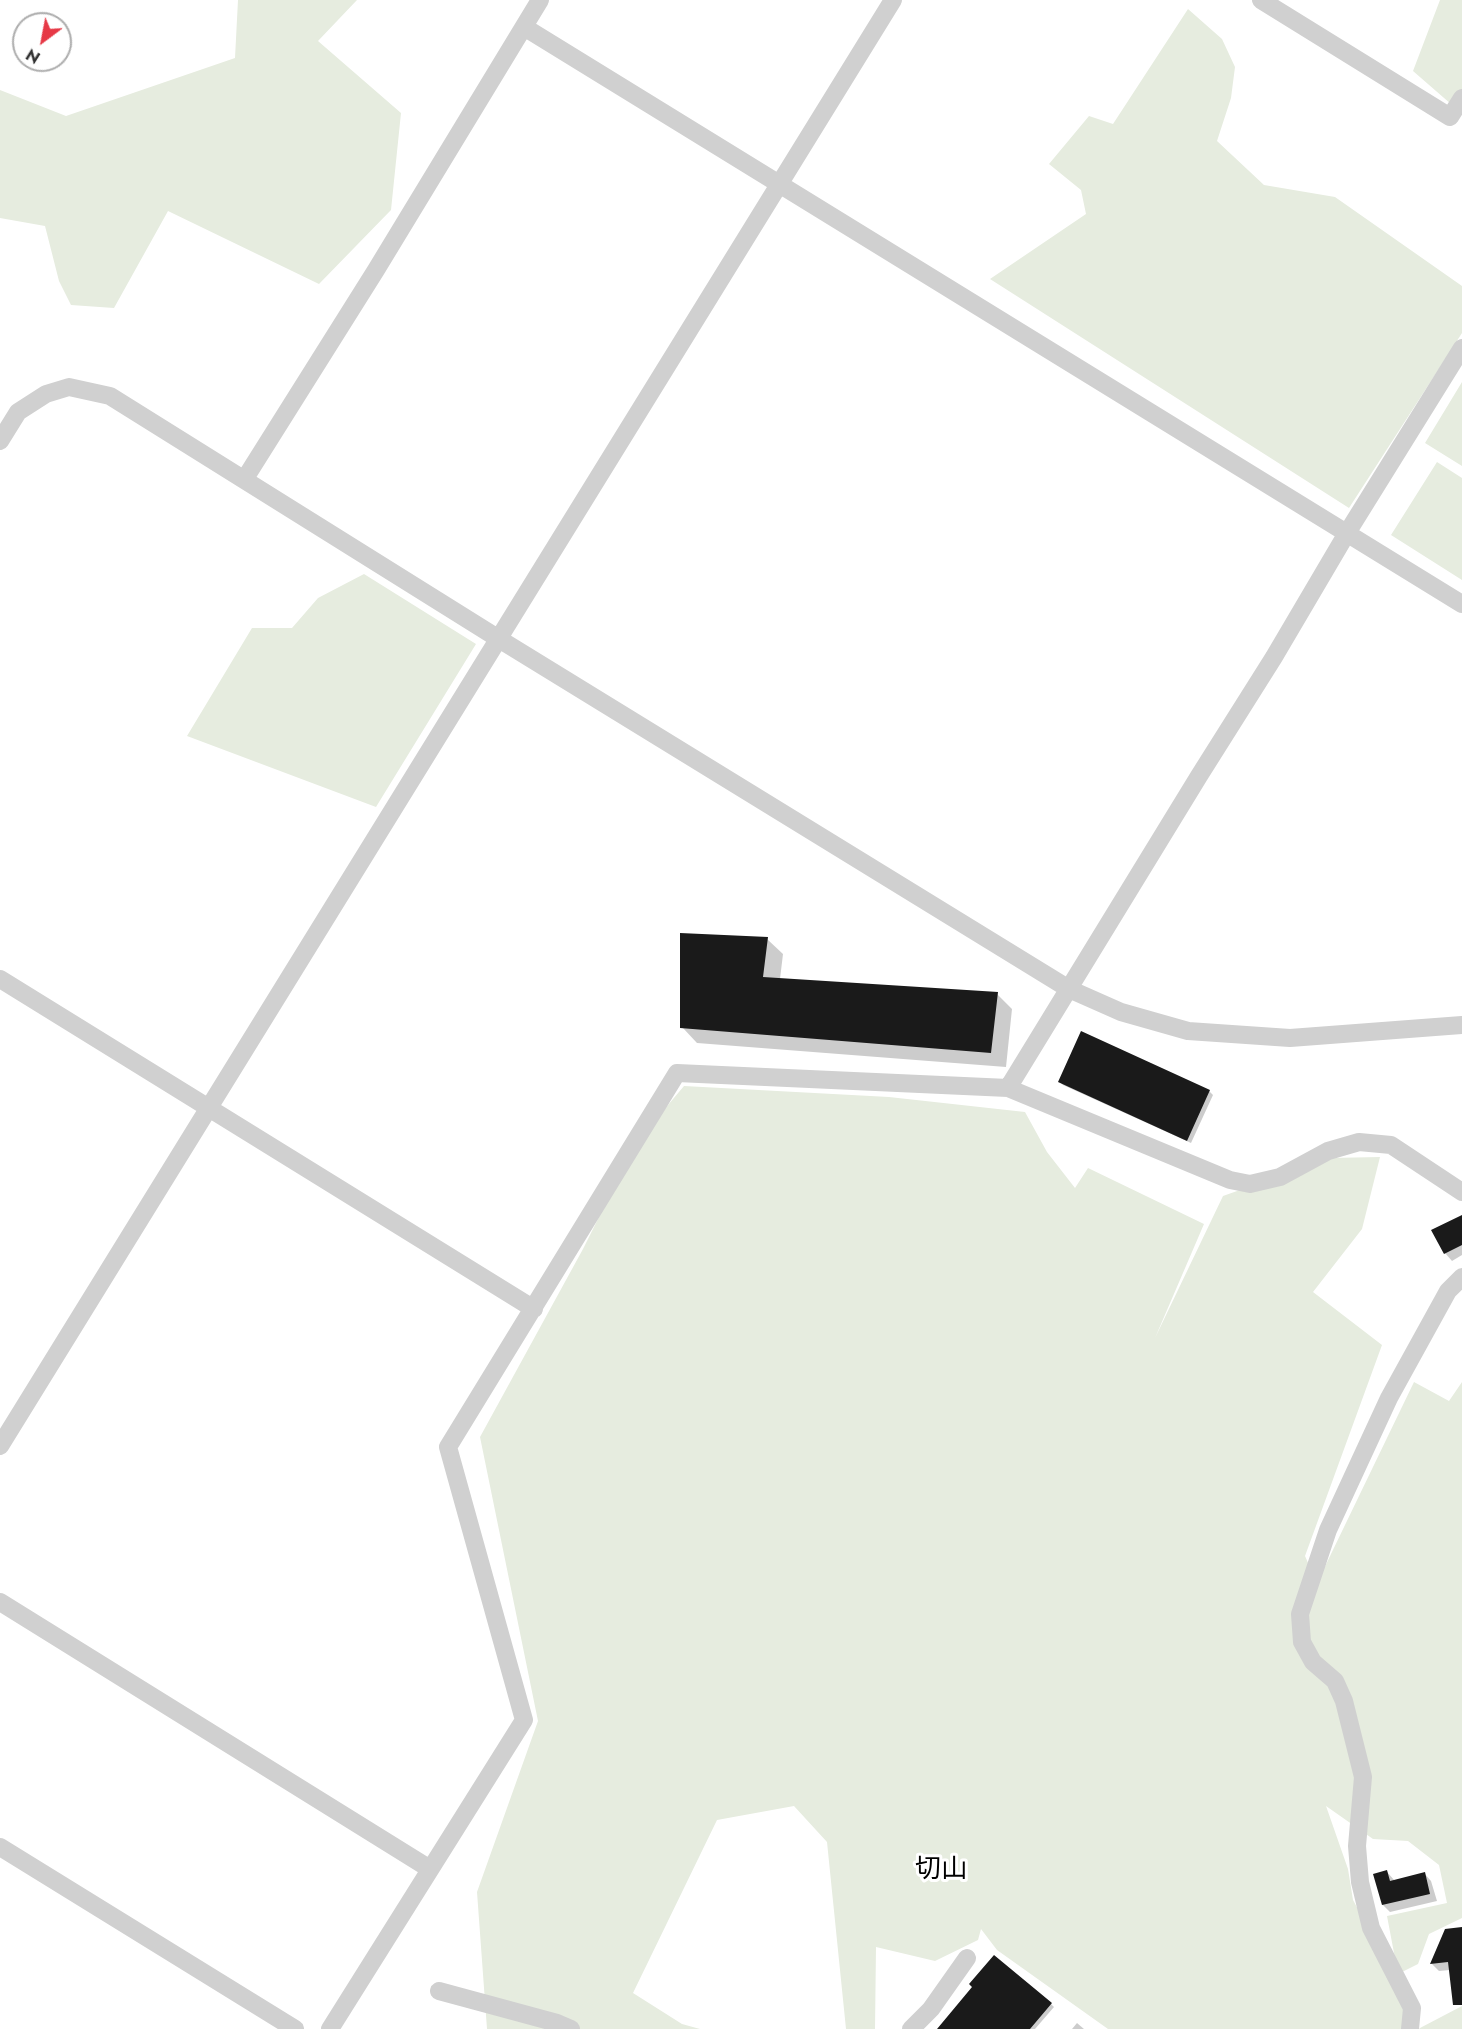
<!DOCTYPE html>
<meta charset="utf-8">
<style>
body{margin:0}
#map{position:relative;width:1462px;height:2029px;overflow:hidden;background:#fff;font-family:Jost,sans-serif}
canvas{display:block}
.north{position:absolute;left:12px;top:12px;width:60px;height:60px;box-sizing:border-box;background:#fff;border:2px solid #adadad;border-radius:50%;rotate:212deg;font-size:16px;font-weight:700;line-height:24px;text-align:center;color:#333}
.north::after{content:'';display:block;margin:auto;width:21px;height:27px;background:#e63946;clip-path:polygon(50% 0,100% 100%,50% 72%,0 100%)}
</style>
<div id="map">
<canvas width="1462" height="2029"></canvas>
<div class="north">N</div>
</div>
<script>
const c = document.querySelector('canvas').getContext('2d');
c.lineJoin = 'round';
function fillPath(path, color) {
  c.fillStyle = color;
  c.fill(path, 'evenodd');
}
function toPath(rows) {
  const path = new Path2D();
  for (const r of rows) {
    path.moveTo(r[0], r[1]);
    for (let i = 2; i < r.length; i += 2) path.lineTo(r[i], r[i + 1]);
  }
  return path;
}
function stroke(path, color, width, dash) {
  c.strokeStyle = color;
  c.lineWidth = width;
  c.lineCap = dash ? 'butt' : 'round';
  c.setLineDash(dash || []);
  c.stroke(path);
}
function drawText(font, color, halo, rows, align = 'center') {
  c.font = font + ' Jost,"Noto Sans JP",sans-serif';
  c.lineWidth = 6;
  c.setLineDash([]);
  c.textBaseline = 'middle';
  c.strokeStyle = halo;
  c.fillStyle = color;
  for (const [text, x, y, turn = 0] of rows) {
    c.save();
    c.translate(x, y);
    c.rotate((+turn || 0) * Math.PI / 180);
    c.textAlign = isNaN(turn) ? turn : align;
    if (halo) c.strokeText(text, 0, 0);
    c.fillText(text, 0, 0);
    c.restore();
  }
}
fillPath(toPath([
 [238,0,357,0,318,41,401,113,391,210,319,284,168,211,114,308,71,305,59,281,45,226,0,218,0,90,66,116,235,58],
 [1440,0,1462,0,1462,109,1459,111,1413,71],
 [1188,9,1222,39,1235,67,1231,98,1217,141,1264,185,1335,197,1462,286,1462,333,1349,508,990,279,1086,214,1081,190,1049,164,1089,116,1113,124],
 [1462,382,1462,466,1425,443],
 [1437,462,1462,478,1462,580,1391,535],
 [364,574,476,644,376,807,187,736,252,628,292,628,318,598],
 [684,1086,889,1097,1025,1112,1047,1152,1075,1188,1088,1168,1204,1224,1155,1338,1223,1196,1330,1158,1380,1157,1362,1229,1313,1292,1382,1345,1305,1556,1317,1583,1414,1382,1449,1401,1462,1382,1462,1918,1429,1934,1418,1964,1398,1974,1387,1916,1447,1903,1439,1865,1408,1841,1373,1839,1326,1806,1348,1869,1353,1900,1409,2003,1408,2029,1108,2029,997,1950,981,1929,978,1940,935,1961,876,1947,875,2029,846,2029,827,1842,794,1806,717,1820,633,1993,682,2024,700,2029,487,2029,477,1892,538,1721,480,1437,583,1249,636,1143],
 [1462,2006,1462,2029,1419,2029,1420,2028]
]), '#e6ecdf');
fillPath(toPath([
 [767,939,783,954,780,979,997,994,1012,1009,1006,1067,697,1043,682,1027],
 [1060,1082,1209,1091,1213,1095,1191,1143,1063,1085],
 [1462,1216,1462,1255,1452,1261,1445,1253],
 [1387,1872,1395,1881,1424,1873,1431,1881,1437,1901,1390,1912,1383,1905],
 [1462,1929,1462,2004,1450,1970,1439,1971,1432,1964,1446,1931],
 [1051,2004,1054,2007,1035,2029,939,2029],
 [1077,2023,1084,2029,1072,2029]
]), '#0003');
fillPath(toPath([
 [680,933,768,937,763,977,998,992,991,1053,680,1028],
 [1081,1031,1210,1090,1187,1141,1058,1082],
 [1462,1215,1462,1245,1444,1254,1431,1230],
 [1387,1870,1390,1881,1425,1872,1430,1894,1382,1905,1373,1874],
 [1462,1927,1462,2005,1453,2005,1448,1962,1430,1964,1445,1929],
 [994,1955,1052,2003,1030,2029,937,2029,972,1987,969,1984]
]), '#1a1a1a');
stroke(toPath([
 [1261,0,1450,117,1462,98],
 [524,27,1462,604],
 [1462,348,1347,533,1274,657,1199,776,1008,1088,1230,1180,1250,1184,1280,1177,1328,1151,1359,1142,1391,1145,1462,1192],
 [0,441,18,412,46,394,69,387,110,396,499,639,1069,989,1121,1012,1188,1031,1290,1038,1462,1025],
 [244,480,376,270,540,0],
 [0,979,534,1309],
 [0,1446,893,0],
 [0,1602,430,1869],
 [0,1847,295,2029],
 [439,1991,557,2023,571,2029],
 [330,2029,524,1720,448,1447,677,1073,1008,1088],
 [911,2029,931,2009,967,1958],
 [1410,2029,1412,2008,1371,1928,1360,1882,1357,1846,1363,1777,1344,1701,1335,1681,1313,1662,1302,1642,1300,1614,1328,1530,1389,1398,1448,1291,1462,1277]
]), '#d0d0d0', 18);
drawText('26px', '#000', '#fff', [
 ["切山",941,1871]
]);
</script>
